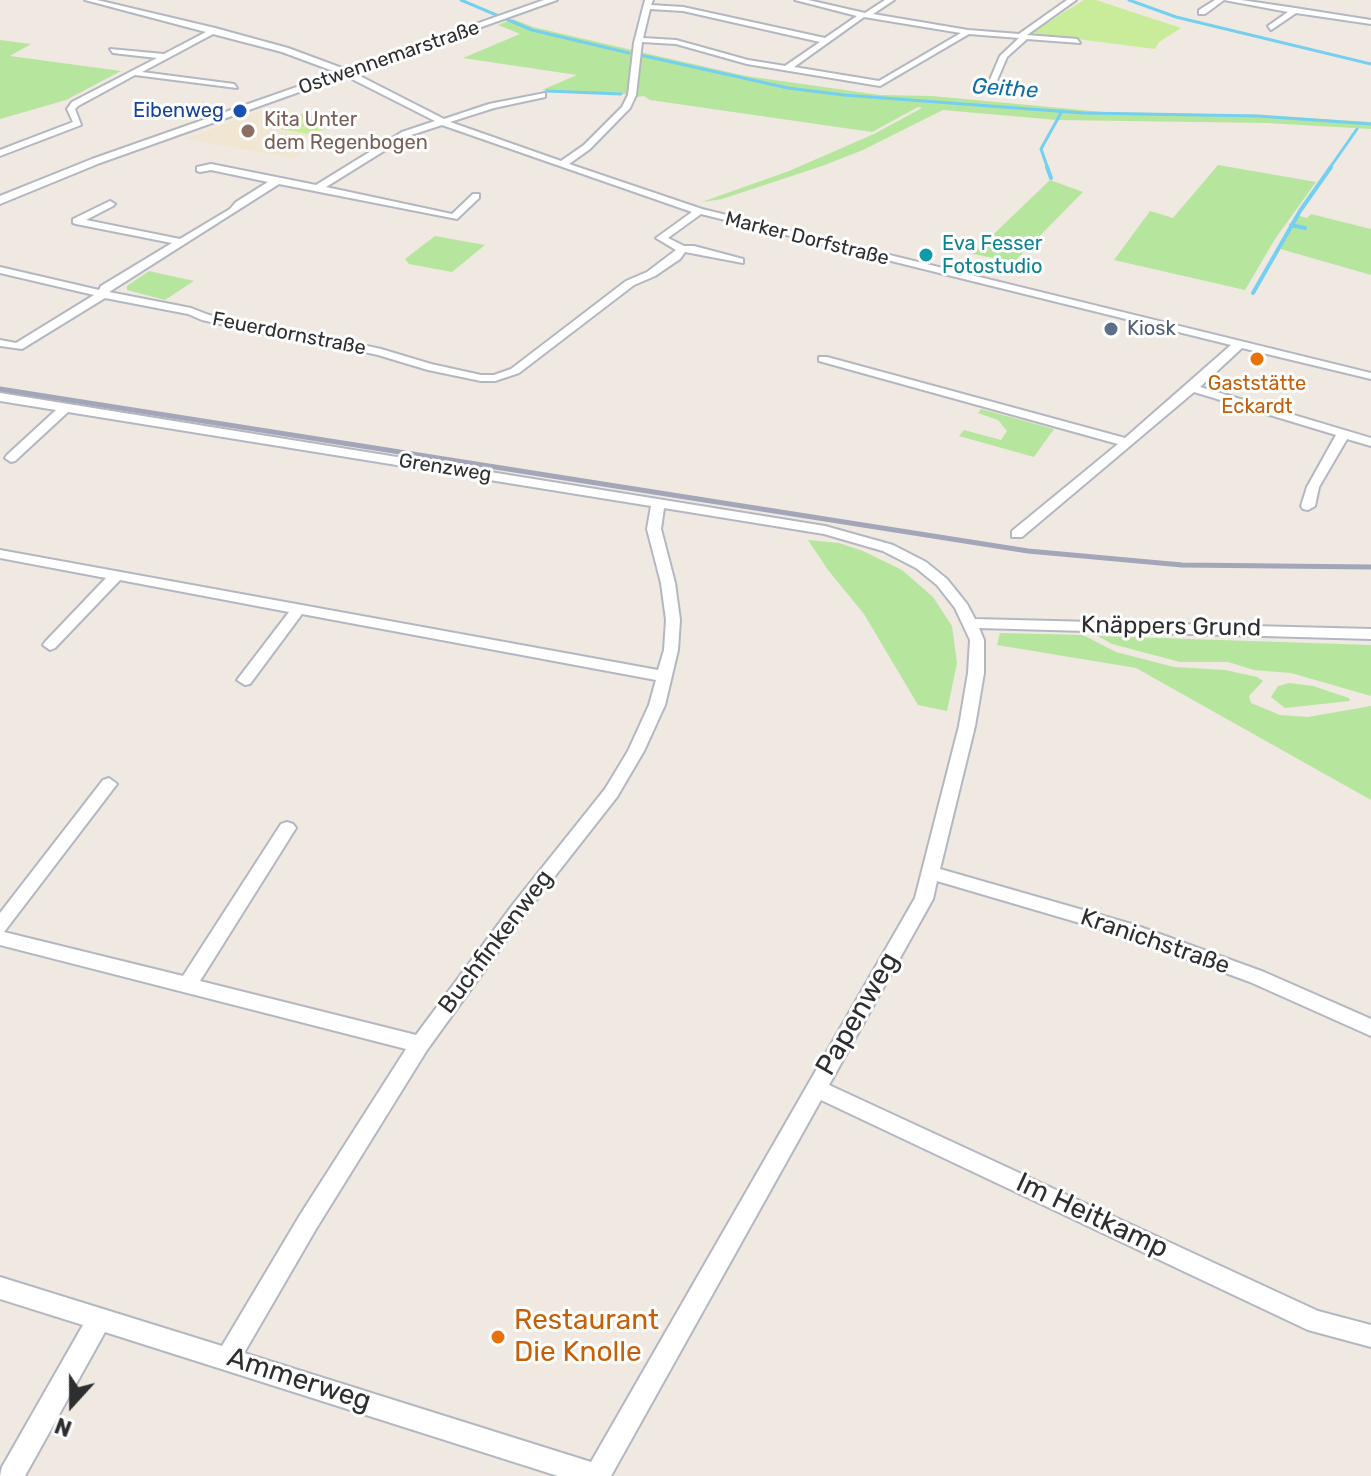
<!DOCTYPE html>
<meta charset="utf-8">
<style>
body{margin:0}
#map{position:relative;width:1371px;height:1476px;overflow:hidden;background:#efe9e1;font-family:Rubik,sans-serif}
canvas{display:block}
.north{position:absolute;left:32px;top:1364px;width:80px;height:80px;-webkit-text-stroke:6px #fff;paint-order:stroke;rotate:201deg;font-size:22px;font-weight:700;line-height:32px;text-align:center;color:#2e2e2e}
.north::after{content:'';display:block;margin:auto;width:28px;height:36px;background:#2e2e2e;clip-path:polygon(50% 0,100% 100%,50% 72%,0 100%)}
</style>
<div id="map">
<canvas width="1371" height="1476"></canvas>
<div class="north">N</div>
</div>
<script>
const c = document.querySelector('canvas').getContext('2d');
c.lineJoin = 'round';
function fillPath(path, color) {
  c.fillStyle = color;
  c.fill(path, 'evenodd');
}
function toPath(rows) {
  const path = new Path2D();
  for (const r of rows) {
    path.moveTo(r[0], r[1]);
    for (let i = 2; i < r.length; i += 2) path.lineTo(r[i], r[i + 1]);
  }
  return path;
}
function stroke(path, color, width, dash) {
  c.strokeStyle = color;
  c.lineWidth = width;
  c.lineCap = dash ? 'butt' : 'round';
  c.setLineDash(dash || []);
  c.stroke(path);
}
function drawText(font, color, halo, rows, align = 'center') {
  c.font = font + ' Rubik,sans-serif';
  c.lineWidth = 6;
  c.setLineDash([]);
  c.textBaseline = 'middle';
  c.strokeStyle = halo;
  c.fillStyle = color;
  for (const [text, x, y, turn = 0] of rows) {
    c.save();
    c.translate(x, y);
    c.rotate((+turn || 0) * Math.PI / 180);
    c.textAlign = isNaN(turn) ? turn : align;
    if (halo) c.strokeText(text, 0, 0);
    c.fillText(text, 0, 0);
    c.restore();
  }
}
fillPath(toPath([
 [260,111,283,115,264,126,313,135,304,141,307,149,294,158,186,139]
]), '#f0e6d1');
fillPath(toPath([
 [513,19,533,27,632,50,627,94,542,90,577,75,463,58,520,34,498,25],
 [0,40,31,44,10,56,121,71,66,100,0,119],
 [640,52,746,76,880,95,932,96,1103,112,1260,115,1356,121,1371,122,1371,129,1267,123,1057,120,943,110,863,150,822,166,722,199,702,202,789,171,874,134,922,108,918,107,872,132,650,100,644,96,637,97],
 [1218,165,1316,182,1275,239,1245,290,1114,260,1150,211,1173,218],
 [1050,180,1083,192,1002,274,992,271,1003,260,973,254],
 [1311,214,1371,229,1371,275,1277,248,1296,215,1307,218],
 [435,236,485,245,452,272,409,264,405,259],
 [149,271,194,281,165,300,127,290,127,286],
 [981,409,1054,429,1034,457,959,436,964,430,1001,440,1007,431,998,420,978,413],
 [808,540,839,543,863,551,902,570,933,597,952,626,957,663,947,711,918,705,864,614,828,570],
 [1000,633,1083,635,1116,652,1174,667,1225,670,1257,677,1263,681,1249,696,1251,703,1280,715,1308,717,1371,706,1371,800,1136,668,997,645],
 [1098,636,1371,645,1371,696,1291,673,1254,670,1228,662,1180,662,1112,644],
 [1289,683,1313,686,1349,698,1350,701,1285,708,1271,697,1278,686]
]), '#b6e59e');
fillPath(toPath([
 [1084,0,1096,0,1181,28,1159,42,1155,49,1030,33],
 [288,112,337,121,314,135,263,126]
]), '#c9ec9a');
stroke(toPath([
 [461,0,532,30,629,53],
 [1129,0,1176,17,1371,64],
 [640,55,788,88,844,95,1083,113,1258,116,1371,124],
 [547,91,621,94],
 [1048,169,1041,149,1062,111],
 [1329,169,1357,129]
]), '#75cff0', 3);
stroke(toPath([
 [1047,167,1051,178],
 [1291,225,1305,228],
 [1253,293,1300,211,1331,167]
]), '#75cff0', 4);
const minor = toPath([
 [85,0,97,0,215,28,288,48,350,71,444,119,489,104,545,93,545,97,494,108,450,122,561,161,584,145,622,107,628,95,634,43,645,0,653,0,651,5,683,7,825,38,857,16,795,0,808,0,865,13,885,0,894,0,873,14,968,30,1019,34,1067,0,1076,0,1027,35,1077,39,1080,43,1027,39,1007,57,995,85,984,89,980,87,989,82,1000,56,1019,38,969,34,880,86,747,64,676,44,642,42,636,95,630,108,590,149,569,164,702,209,1371,373,1371,379,1242,348,1200,387,1371,438,1371,446,1347,439,1319,487,1315,506,1308,510,1303,509,1301,506,1307,487,1336,435,1194,392,1022,537,1012,537,1012,531,1118,444,819,361,819,357,827,357,1125,438,1231,345,701,214,668,238,684,246,694,246,743,259,743,263,685,252,680,259,655,276,634,285,519,373,495,381,481,381,428,370,378,355,301,338,288,339,202,320,188,314,105,298,22,349,0,346,0,340,16,343,94,295,0,273,0,267,99,290,101,286,172,243,76,224,73,223,73,219,110,201,115,204,113,206,86,220,180,239,230,209,236,202,268,182,211,170,200,172,197,171,197,167,211,164,316,185,402,132,435,121,344,75,282,52,213,34,142,72,234,84,237,88,135,75,78,106,75,109,81,125,0,156,0,150,73,122,67,109,72,102,157,58,113,53,110,49,164,54,206,32,85,0],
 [650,9,683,11,820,42,785,66,748,60,676,40,643,38,650,9],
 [864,17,961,33,879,81,794,67,864,17],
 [442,125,692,212,656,238,676,250,647,272,626,281,511,369,494,375,481,375,431,364,381,349,301,332,288,333,209,315,191,308,109,292,279,184,457,219,479,198,479,194,473,194,452,214,326,187,408,136,442,125],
 [1215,0,1241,0,1295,8,1371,20,1371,24,1296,13,1271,30,1268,26,1288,12,1224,0,1205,14,1199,14,1199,10,1215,0],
 [0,393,825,526,893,545,926,562,947,579,967,604,975,619,1371,629,1371,639,979,628,984,640,984,673,975,726,940,869,1135,925,1264,972,1371,1019,1371,1036,1250,982,1131,938,937,881,933,899,829,1085,1318,1311,1371,1325,1371,1347,1308,1330,821,1100,611,1476,558,1476,105,1332,25,1476,0,1476,2,1467,83,1325,0,1299,0,1277,222,1346,300,1215,406,1049,0,945,0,913,103,780,109,778,117,784,4,932,183,976,281,824,287,822,293,824,296,828,200,981,416,1035,514,903,605,789,628,751,649,705,656,680,302,614,250,684,245,685,237,680,289,612,120,580,55,648,50,650,43,645,45,642,106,578,0,558,0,550,658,670,664,650,666,620,661,583,647,529,651,506,68,412,15,461,11,462,5,458,7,455,56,410,0,401,0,393],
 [664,508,824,534,883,551,916,568,937,585,955,608,970,640,968,673,959,726,915,898,591,1462,244,1353,316,1229,427,1050,526,913,617,797,644,751,665,705,678,650,680,620,675,583,661,529,664,508]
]);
const tertiary = toPath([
 [544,0,557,0,100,163,0,204,0,196,92,159,544,0]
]);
stroke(minor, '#b4b7c1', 4);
stroke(tertiary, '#b4b7c1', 4);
fillPath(minor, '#fff');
fillPath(tertiary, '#fff');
stroke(toPath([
 [0,389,1028,551,1182,565,1371,567]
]), '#a3a6b8', 5);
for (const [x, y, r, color] of [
 [240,111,8,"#1a4fb4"],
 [248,131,8,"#8d6e63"],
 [926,255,8,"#0f9aa8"],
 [1111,329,8,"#5c6f8a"],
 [1257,359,8,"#e8710a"],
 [498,1337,8,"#e8710a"]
]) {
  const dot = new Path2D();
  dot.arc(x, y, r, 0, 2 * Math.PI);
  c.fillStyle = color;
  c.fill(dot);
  stroke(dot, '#fff', 3);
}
drawText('20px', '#2e2e2e', '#fff', [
 ["Ostwennemarstraße",389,58,-19],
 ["Marker Dorfstraße",807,239,14],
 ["Feuerdornstraße",289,334,11],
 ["Grenzweg",445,468,9]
]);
drawText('20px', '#164399', '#fff', [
 ["Eibenweg",224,111]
], 'right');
drawText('20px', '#785e54', '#fff', [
 ["Kita Unter",264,120],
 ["dem Regenbogen",264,143]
], 'left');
drawText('20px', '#0d838f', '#fff', [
 ["Eva Fesser",942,244],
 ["Fotostudio",942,267]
], 'left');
drawText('20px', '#4e5e75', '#fff', [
 ["Kiosk",1127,329]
], 'left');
drawText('20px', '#c56008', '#fff', [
 ["Gaststätte",1257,384],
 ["Eckardt",1257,407]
]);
drawText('italic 22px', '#0d6fa3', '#fff', [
 ["Geithe",1005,89,4]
]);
drawText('24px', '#2e2e2e', '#fff', [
 ["Knäppers Grund",1171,627,1],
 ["Buchfinkenweg",496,942,-53],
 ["Kranichstraße",1155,942,19]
]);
drawText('28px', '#2e2e2e', '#fff', [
 ["Papenweg",858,1014,-60],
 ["Im Heitkamp",1092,1216,25],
 ["Ammerweg",299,1380,18]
]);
drawText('28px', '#c56008', '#fff', [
 ["Restaurant",514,1321],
 ["Die Knolle",514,1353]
], 'left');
</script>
